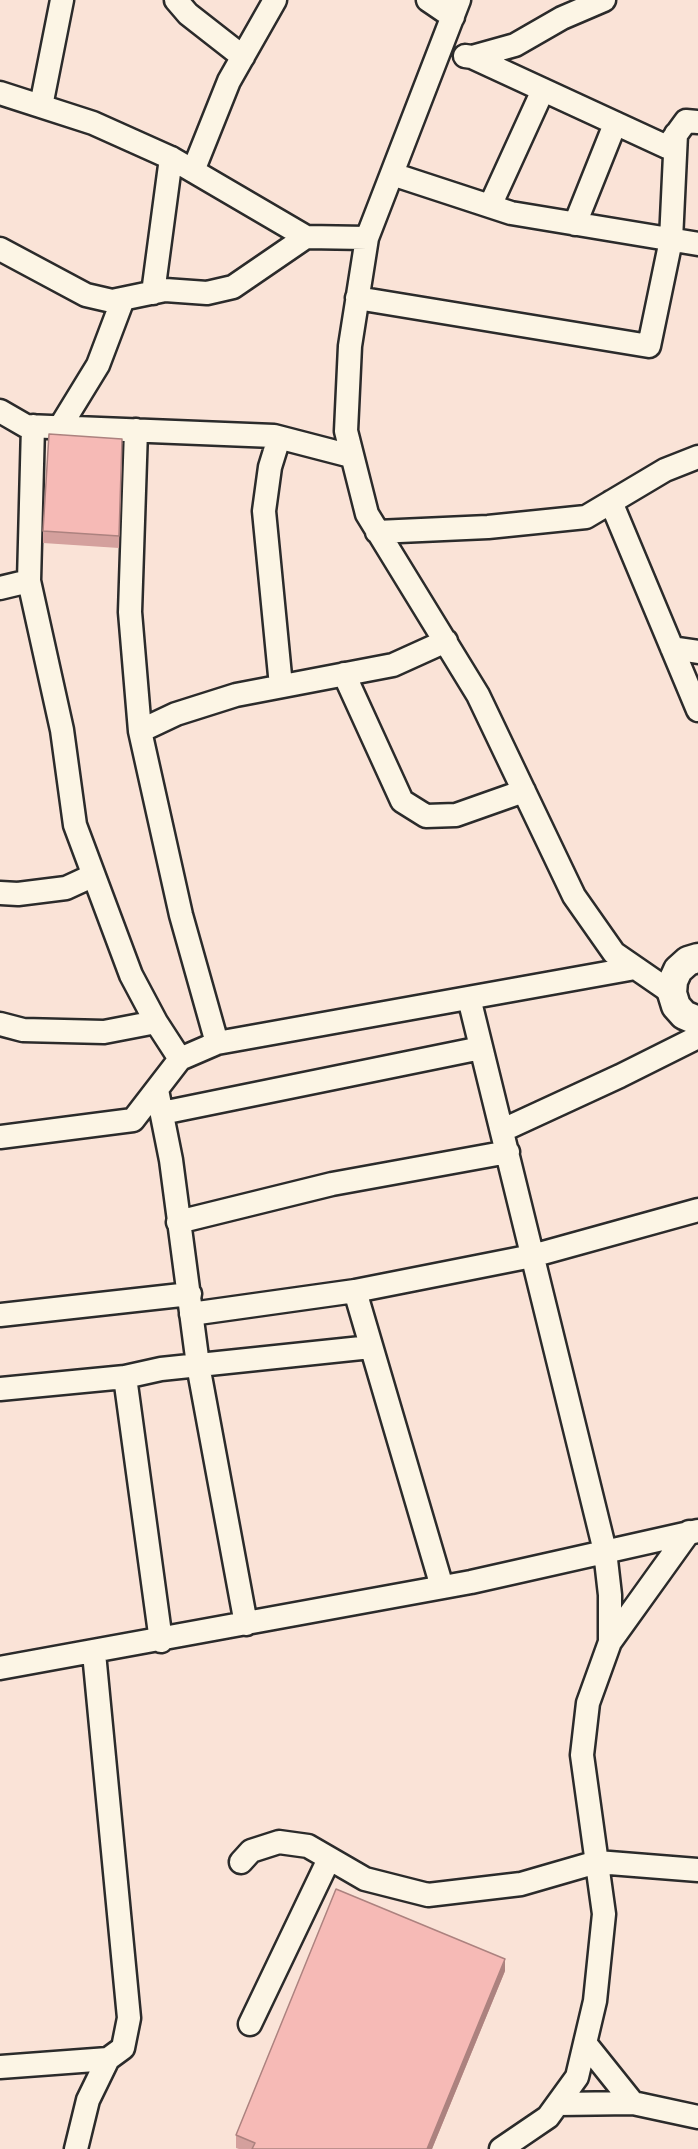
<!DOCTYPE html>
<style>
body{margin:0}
canvas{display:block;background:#fae3d7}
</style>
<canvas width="698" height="2149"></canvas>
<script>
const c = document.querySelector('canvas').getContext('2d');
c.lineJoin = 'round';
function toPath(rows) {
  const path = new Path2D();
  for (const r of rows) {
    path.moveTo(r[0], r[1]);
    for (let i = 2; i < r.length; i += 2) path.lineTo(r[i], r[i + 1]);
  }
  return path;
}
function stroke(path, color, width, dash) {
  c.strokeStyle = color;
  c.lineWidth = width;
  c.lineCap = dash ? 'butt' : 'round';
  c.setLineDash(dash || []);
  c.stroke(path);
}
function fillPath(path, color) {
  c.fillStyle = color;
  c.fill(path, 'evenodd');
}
const minor = toPath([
 [176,0,188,14,243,57],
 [428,0,453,17],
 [459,0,367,238,350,346,346,431,367,514,478,695,574,896,614,953,672,993],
 [465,56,472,57,515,45,562,18,604,0],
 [472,57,667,147,686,121,698,122],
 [0,93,93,123,171,158,306,237,367,238],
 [41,106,62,0],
 [193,171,229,81,275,0],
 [392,174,511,213,698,244],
 [490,206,543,90],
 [575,224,615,124],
 [0,249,86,295,112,301,165,290,207,293,233,287,306,237],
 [153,293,171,158],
 [357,298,649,346,671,240,676,134],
 [0,411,26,426,274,436,351,456],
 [33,426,29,581,62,730,75,825,131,975,156,1022],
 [60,427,98,365,123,299],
 [136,430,130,612,140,731,181,915,217,1043],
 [279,438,270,467,264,511,281,686],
 [611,502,698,710],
 [377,532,488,527,586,517,665,470,698,457],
 [0,588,29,581],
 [672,648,698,652],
 [344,674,402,801,426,816,456,815,524,791],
 [140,731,176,714,236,695,393,665,446,641],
 [0,893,18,894,66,888,92,876],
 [469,998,605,1551,610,1595,610,1642],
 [0,1024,23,1030,104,1032,156,1022,180,1059],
 [157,1090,171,1160,198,1365,246,1624],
 [162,1113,481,1048],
 [503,1130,620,1076,698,1037],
 [0,1137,133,1120,180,1059,217,1043,635,968],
 [178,1222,332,1184,508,1152],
 [355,1291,442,1587],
 [191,1314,355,1291,532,1256,698,1210],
 [0,1315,190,1294],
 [125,1377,161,1641],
 [0,1389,125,1377,161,1369,371,1347],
 [0,1668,471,1582,698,1531],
 [241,1862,251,1851,279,1842,308,1846,365,1879,428,1895,521,1884,597,1862,698,1870],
 [250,2024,329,1859],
 [585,2043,633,2103,698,2117],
 [0,2067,108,2059],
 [558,2104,633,2103],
 [76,2149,88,2100,108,2059,123,2048,129,2018,94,1653],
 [501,2149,548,2117,577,2077,595,2001,604,1914,582,1755,588,1703,610,1642,689,1532]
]);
const major = toPath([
 [698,958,688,961,678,970,673,981,672,993,676,1006,684,1015,698,1021]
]);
stroke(minor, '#2b2b2b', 27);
stroke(major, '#2b2b2b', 33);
stroke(minor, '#fcf5e5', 22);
stroke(major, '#fcf5e5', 28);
fillPath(toPath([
 [122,451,119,548,43,543,43,531],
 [505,1971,432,2149,239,2149,236,2148,236,2135]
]), '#d4a09d');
fillPath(toPath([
 [505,1959,505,1971,432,2149,427,2149]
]), '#ac827f');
const building = toPath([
 [49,434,122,439,119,536,43,531,49,434],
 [336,1889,505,1959,427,2149,252,2149,255,2143,236,2135,336,1889]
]);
fillPath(building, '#f6bab6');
stroke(building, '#ac827f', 1.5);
</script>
